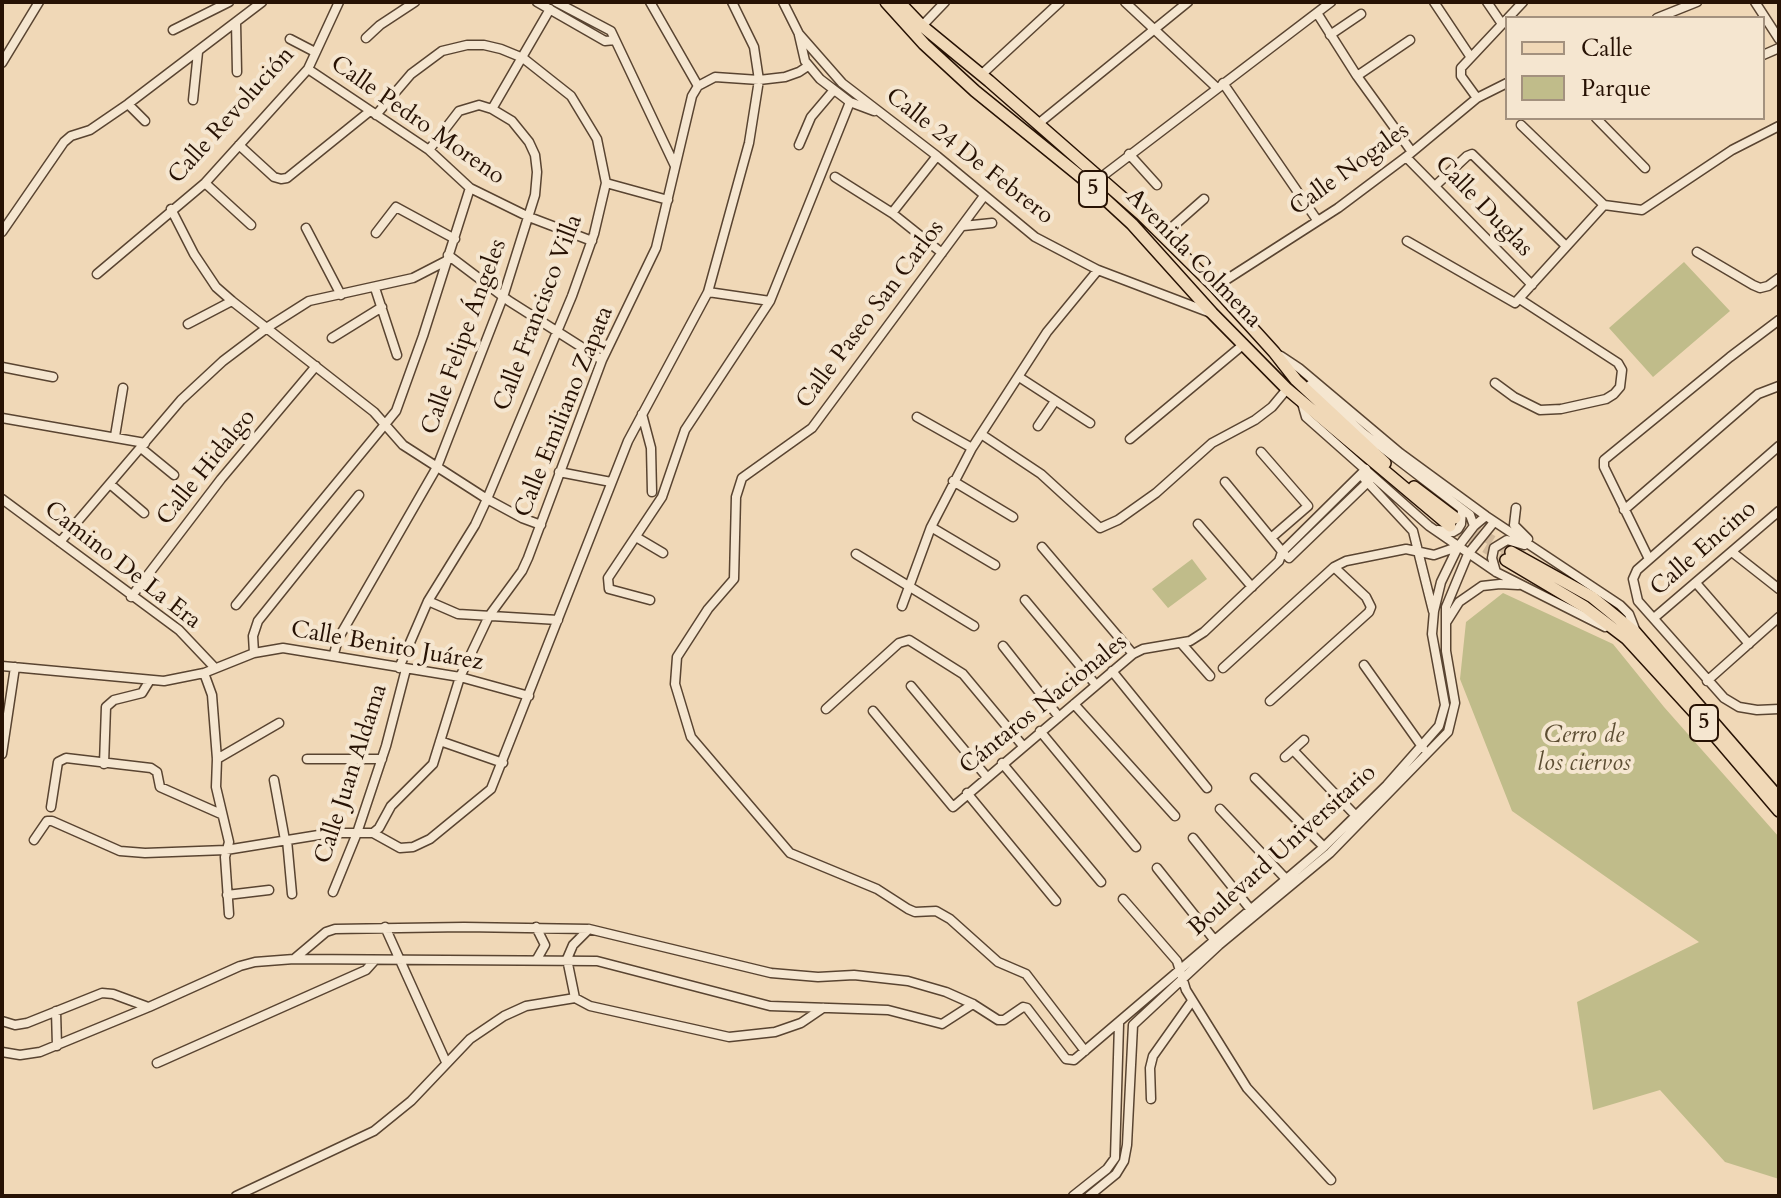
<!DOCTYPE html>
<meta charset="utf-8">
<style>
body{margin:0}
#map{position:relative;width:1781px;height:1198px;overflow:hidden;background:#f0d8b7;font-family:Cardo,serif}
canvas{display:block}
.frame{position:absolute;inset:0;border:4px solid #271204;pointer-events:none}
.legend{position:absolute;left:1505px;top:16px;width:260px;height:104px;box-sizing:border-box;background:#f5e6d0;border:2px solid #a3917e;margin:0;padding:10px 14px;list-style:none;font-size:24px;color:#271204}
.legend li{display:flex;align-items:center;gap:16px;height:40px}
.legend b{width:40px;border:2px solid #a3917e}
</style>
<div id="map">
<canvas width="1781" height="1198"></canvas>
<div class="frame"></div>
<ul class="legend">
<li><b style="height:10px;background:#f0d8b7"></b>Calle</li>
<li><b style="height:22px;background:#c0bc8a"></b>Parque</li>
</ul>
</div>
<script>
const c = document.querySelector('canvas').getContext('2d');
c.lineJoin = 'round';
function fillPath(path, color) {
  c.fillStyle = color;
  c.fill(path, 'evenodd');
}
function toPath(rows) {
  const path = new Path2D();
  for (const r of rows) {
    path.moveTo(r[0], r[1]);
    for (let i = 2; i < r.length; i += 2) path.lineTo(r[i], r[i + 1]);
  }
  return path;
}
function stroke(path, color, width, dash) {
  c.strokeStyle = color;
  c.lineWidth = width;
  c.lineCap = dash ? 'butt' : 'round';
  c.setLineDash(dash || []);
  c.stroke(path);
}
function drawText(font, color, halo, rows, align = 'center') {
  c.font = font + ' Cardo,serif';
  c.lineWidth = 8;
  c.setLineDash([]);
  c.textBaseline = 'middle';
  c.strokeStyle = halo;
  c.fillStyle = color;
  for (const [text, x, y, turn = 0] of rows) {
    c.save();
    c.translate(x, y);
    c.rotate((+turn || 0) * Math.PI / 180);
    c.textAlign = isNaN(turn) ? turn : align;
    if (halo) c.strokeText(text, 0, 0);
    c.fillText(text, 0, 0);
    c.restore();
  }
}
fillPath(toPath([
 [1684,262,1730,311,1653,377,1609,328],
 [1192,559,1207,579,1168,608,1152,589],
 [1503,593,1613,644,1664,707,1779,837,1779,1179,1725,1162,1660,1090,1593,1110,1577,1002,1699,942,1512,811,1460,679,1466,622]
]), '#c0bc8a');
stroke(toPath([
 [1455,518,1511,552],
 [1457,530,1506,560]
]), '#d2ba9c', 11, [11, 5.5]);
const minor = toPath([
 [537,2,605,41,615,40],
 [556,2,611,31,675,166],
 [650,2,698,86],
 [783,2,799,34,842,83,937,156,1035,237,1098,270,1211,313],
 [1125,2,1217,88],
 [1434,2,1470,56],
 [1487,2,1502,24],
 [1755,2,1779,39],
 [1317,13,1357,76,1412,152],
 [1508,18,1523,2],
 [1657,18,1697,2],
 [236,22,237,72],
 [922,26,945,2],
 [173,30,229,2],
 [799,35,805,61,820,79,850,102,874,111],
 [1330,35,1361,14],
 [366,38,380,25,415,2],
 [290,39,315,52],
 [1763,55,1779,48],
 [2,63,39,2],
 [308,69,429,150,470,188,529,217,592,241],
 [981,75,1060,2],
 [1357,76,1410,40],
 [1223,83,1317,220],
 [1477,98,1461,76,1461,68,1507,19],
 [193,100,198,52],
 [128,104,145,121],
 [492,109,550,9],
 [376,115,411,74,442,51,467,45,484,45,501,49,523,58,571,96,597,139,606,183,594,234,572,296,487,499,475,525,428,601,399,668],
 [1596,118,1645,168],
 [1038,124,1188,2],
 [1521,125,1604,205],
 [239,145,274,177,281,179,287,178,370,111],
 [799,145,811,117,833,91],
 [1129,154,1157,185],
 [1406,157,1532,285],
 [835,177,892,213,942,253],
 [1100,178,1331,2],
 [205,183,251,225],
 [606,183,668,200],
 [1435,186,1467,156,1472,154,1566,246],
 [984,196,812,428,742,478,736,497,734,579,708,609,677,657,675,684,691,737,790,853,877,889,908,909,915,912,936,911,950,919,998,962,1026,974,1085,1051],
 [1604,205,1642,210,1732,150,1779,126],
 [171,209,194,254,216,287,232,301,374,412,403,445,487,499,522,518,541,525],
 [892,213,937,156],
 [963,226,992,223],
 [306,228,341,295],
 [2,232,64,142,71,136,90,130,128,104,262,2],
 [376,233,396,207,455,239],
 [1162,236,1204,199],
 [1407,241,1515,303,1604,205],
 [1697,252,1753,285,1760,288,1768,286,1779,278],
 [448,255,509,301,602,360],
 [97,274,205,183,308,69,339,2],
 [1215,287,1338,208,1406,157,1477,98,1507,83],
 [375,288,397,355],
 [708,292,770,301],
 [188,324,232,301],
 [332,338,382,307],
 [1281,356,1299,368,1400,453,1486,516,1620,605,1629,614,1636,632],
 [2,367,53,377],
 [1019,377,1090,423],
 [1495,383,1514,397,1540,410,1561,409,1606,399,1614,394,1620,387,1622,370,1618,363,1521,300],
 [1310,385,1363,433,1470,515,1474,526],
 [1302,403,1306,417,1429,526,1496,572,1605,627],
 [642,414,651,448,652,492],
 [917,417,972,448],
 [2,418,145,443],
 [1038,426,1055,401],
 [981,434,1041,474,1100,528,1118,520,1156,493,1212,443,1255,420,1272,407,1287,389],
 [115,436,123,388],
 [1130,439,1244,344],
 [1779,446,1637,570,1633,579,1638,601,1724,698,1739,707,1757,710,1779,709],
 [141,448,174,475],
 [1261,452,1308,506,1271,538],
 [559,472,611,482],
 [1361,475,1413,531,1433,611],
 [953,481,1013,517],
 [1225,482,1285,555],
 [110,484,144,513],
 [2,499,179,630,215,668],
 [1516,508,1514,525,1528,539],
 [1624,510,1758,394,1779,386],
 [1198,524,1252,587],
 [931,527,995,565],
 [1438,530,1453,532,1458,529,1461,524,1462,509],
 [636,537,663,553],
 [60,542,181,400,223,361,268,327,309,301,413,278,446,261],
 [1042,547,1133,654],
 [1732,552,1779,589],
 [856,554,974,626],
 [1289,558,1372,478],
 [1649,559,1604,467,1604,460,1730,357,1779,320],
 [1496,572,1492,558,1494,548,1507,540,1524,545],
 [1696,583,1749,644],
 [131,597,221,479,316,366],
 [650,600,609,589,608,578,662,497,685,430,770,301,850,102],
 [1025,600,1096,685],
 [428,601,458,614,558,620],
 [236,605,396,411,423,336,470,188],
 [902,606,931,527,972,448,1047,332,1098,270],
 [1654,618,1779,511],
 [1447,621,1459,602,1482,586,1500,584,1518,585],
 [1181,643,1210,676],
 [1003,646,1059,717],
 [254,653,253,636,258,621,359,495],
 [334,654,338,639,437,467,503,297,535,195,537,172,535,155,529,142,512,121,492,109,479,105,459,111,429,150],
 [1364,665,1423,748],
 [2,666,164,681,204,673,254,653,283,648,460,677,529,696],
 [1223,668,1334,567,1346,561,1406,549,1434,555,1457,547],
 [1112,671,1207,788],
 [204,673,212,695,217,759,216,787,229,842,225,857,229,914],
 [1707,681,1779,617],
 [911,686,986,776],
 [1270,701,1369,612,1371,607,1366,597,1334,567],
 [1074,704,1175,816],
 [826,709,899,643,909,640,963,674,1023,746],
 [873,711,953,807,1133,654,1143,649,1190,641,1204,632,1279,561,1282,552,1366,469],
 [1040,731,1136,847],
 [440,741,503,763],
 [1293,750,1356,816],
 [2,754,15,667],
 [1285,757,1304,740],
 [217,759,279,723],
 [307,759,382,759],
 [1002,763,1101,882],
 [104,764,106,707,114,700,142,693,150,680],
 [1255,778,1324,847],
 [274,780,285,840],
 [967,793,1056,901],
 [51,807,58,762,66,758,151,768,157,772,160,787,221,814],
 [1220,809,1286,879],
 [373,833,379,828,391,806,433,764,460,677,489,616,522,571,528,558,602,360,656,248,692,96,698,86,715,77,759,80,785,77,799,72,808,66],
 [1193,838,1251,910],
 [34,840,47,821,52,821,120,851,145,853,226,850,331,833,373,833,400,848,413,847,430,839,491,789,628,441,708,292,749,143,759,80,754,47,732,2],
 [287,840,292,894],
 [1157,868,1216,942],
 [333,892,357,833,386,746,406,669],
 [227,895,269,890],
 [1123,899,1177,961,1186,990,1247,1088,1331,1180],
 [385,927,446,1062],
 [536,927,545,945,537,959],
 [294,959,326,932,335,929,464,927,589,929,771,973,818,977,854,975,908,981,946,992,973,1004,998,1020,1004,1020,1023,1007,1027,1008,1066,1059,1074,1060,1324,847,1387,785,1439,726,1445,705,1432,634,1434,611,1441,582,1458,547,1474,526,1486,516],
 [575,998,567,959,573,945,589,929],
 [56,1011,57,1046],
 [2,1021,15,1025,27,1023,102,993,113,994,148,1007],
 [2,1052,20,1055,40,1052,149,1007,240,966,255,962,294,959,597,961,770,1006,888,1010,942,1024,973,1004],
 [157,1063,366,970,375,960],
 [1151,1099,1150,1068,1153,1056,1192,1001],
 [236,1196,374,1131,411,1101,470,1039,504,1016,526,1006,575,998,590,1006,729,1037,775,1032,801,1023,823,1008],
 [1073,1196,1107,1169,1115,1158,1119,1024],
 [1089,1196,1116,1174,1124,1161,1127,1145,1133,1025,1219,945,1330,853,1448,732,1455,703,1446,651,1446,607,1468,554,1494,522]
]);
const major = toPath([
 [886,2,924,44,975,91,1081,177,1132,224,1212,313,1287,389,1450,526],
 [899,2,922,26,989,81,1141,214,1215,287,1274,352,1296,380,1385,463],
 [1414,487,1455,518],
 [1511,552,1592,597,1636,633,1779,798],
 [1506,560,1585,607,1627,639,1704,723,1779,811]
]);
stroke(minor, '#594431', 11);
stroke(major, '#271204', 14);
stroke(minor, '#f5e6d0', 8);
stroke(major, '#f0d8b7', 11);
for (const [x, y, w] of [
 [1093,189,28],
 [1704,723,28]
]) {
  const box = new Path2D();
  box.roundRect(x - w / 2, y - 18, w, 36, 6);
  c.fillStyle = '#f5e6d0';
  c.fill(box);
  stroke(box, '#271204', 2);
}
drawText('bold 22px', '#271204', null, [
 ["5",1093,189],
 ["5",1704,723]
]);
drawText('24px', '#271204', '#f5e6d0', [
 ["Calle Revolución",232,116,-48],
 ["Calle Pedro Moreno",417,121,35],
 ["Calle 24 De Febrero",969,157,38],
 ["Calle Nogales",1350,170,-36],
 ["Calle Duglas",1483,207,46],
 ["Avenida Colmena",1193,259,46],
 ["Calle Francisco Villa",539,313,-69],
 ["Calle Paseo San Carlos",871,315,-53],
 ["Calle Felipe Ángeles",465,337,-70],
 ["Calle Emiliano Zapata",565,412,-68],
 ["Calle Hidalgo",207,468,-51],
 ["Calle Encino",1704,549,-41],
 ["Camino De La Era",122,566,38],
 ["Calle Benito Juárez",387,647,10],
 ["Cántaros Nacionales",1044,705,-39],
 ["Calle Juan Aldama",352,774,-72],
 ["Boulevard Universitario",1283,851,-42]
]);
drawText('italic 24px', '#5d4e33', '#f5e6d0', [
 ["Cerro de",1584,736],
 ["los ciervos",1584,764]
]);
</script>
